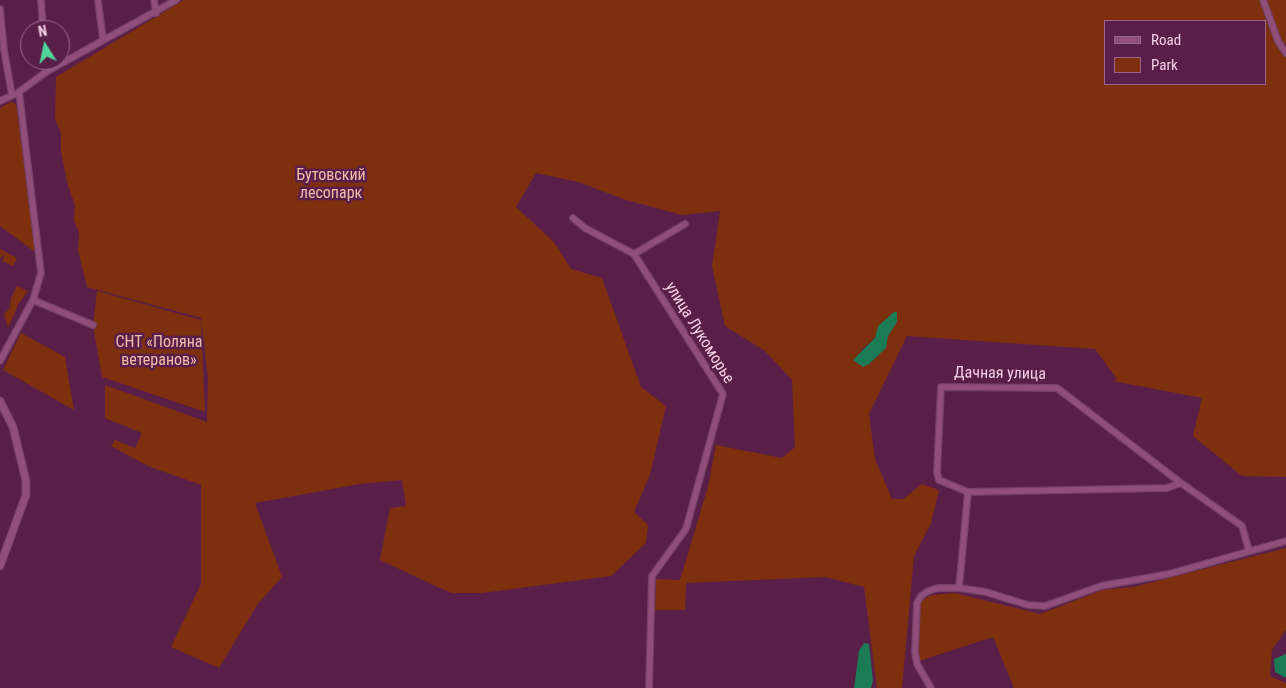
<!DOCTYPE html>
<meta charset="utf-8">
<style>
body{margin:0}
#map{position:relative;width:1286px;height:688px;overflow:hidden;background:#5a1f49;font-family:"Roboto Condensed",sans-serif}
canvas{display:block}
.legend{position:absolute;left:1104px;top:20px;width:162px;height:65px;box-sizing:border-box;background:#5a1f49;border:1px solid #986688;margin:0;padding:6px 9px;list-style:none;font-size:15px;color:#f5d0e7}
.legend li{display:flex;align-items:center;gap:10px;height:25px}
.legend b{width:25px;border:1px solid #986688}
.north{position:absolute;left:20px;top:20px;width:50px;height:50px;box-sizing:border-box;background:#5a1f49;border:1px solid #986688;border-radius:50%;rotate:350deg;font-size:14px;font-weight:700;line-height:20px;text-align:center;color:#f5d0e7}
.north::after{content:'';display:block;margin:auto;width:18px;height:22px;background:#4fd399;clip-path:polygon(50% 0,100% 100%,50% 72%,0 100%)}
</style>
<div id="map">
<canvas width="1286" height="688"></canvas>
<ul class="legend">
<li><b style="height:6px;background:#8f4f7a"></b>Road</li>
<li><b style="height:14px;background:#7d2f0e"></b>Park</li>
</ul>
<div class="north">N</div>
</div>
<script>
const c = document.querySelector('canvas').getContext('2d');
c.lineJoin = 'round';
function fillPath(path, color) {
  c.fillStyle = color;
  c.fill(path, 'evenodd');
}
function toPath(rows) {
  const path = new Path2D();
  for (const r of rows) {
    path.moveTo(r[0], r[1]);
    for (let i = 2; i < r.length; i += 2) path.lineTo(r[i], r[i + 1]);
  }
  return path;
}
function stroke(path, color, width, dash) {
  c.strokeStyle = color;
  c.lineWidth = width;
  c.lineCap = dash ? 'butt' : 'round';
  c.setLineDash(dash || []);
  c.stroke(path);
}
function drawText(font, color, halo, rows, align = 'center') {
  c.font = font + ' "Roboto Condensed",sans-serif';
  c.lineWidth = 5;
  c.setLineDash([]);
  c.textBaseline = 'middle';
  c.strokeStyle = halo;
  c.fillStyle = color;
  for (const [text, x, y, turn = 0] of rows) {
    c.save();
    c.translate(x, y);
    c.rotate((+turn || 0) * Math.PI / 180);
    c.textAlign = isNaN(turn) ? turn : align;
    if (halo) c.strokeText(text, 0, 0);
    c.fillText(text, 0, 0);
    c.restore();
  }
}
fillPath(toPath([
 [184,0,1286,0,1286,477,1242,476,1193,436,1202,398,1113,381,1117,379,1095,349,907,336,869,414,875,459,892,499,903,499,922,484,939,490,931,523,914,556,902,688,877,688,864,587,825,577,686,583,685,610,655,610,656,579,680,580,708,487,716,445,782,458,795,447,792,380,765,351,725,326,712,266,720,211,682,215,626,200,578,182,536,173,516,207,554,242,571,269,602,278,641,387,666,406,650,475,634,512,648,525,646,543,611,576,482,593,451,593,380,560,390,508,406,506,402,480,360,484,255,503,282,577,257,605,219,668,171,647,201,584,201,485,148,466,111,446,115,440,135,448,142,433,105,418,105,385,207,422,208,379,201,318,87,287,78,250,79,233,74,220,75,205,68,186,61,152,61,133,55,119,56,77],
 [1105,21,1265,21,1265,84,1105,84],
 [894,312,897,322,891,329,879,355,869,364,861,350,875,338,879,326],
 [11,102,16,104,33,220,35,252,0,226,0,108],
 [0,249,17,258,13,266,2,261,5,254,0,258],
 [17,286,28,291,19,303,8,328,4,314,10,308,11,298],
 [97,291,201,320,205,412,102,377,93,325],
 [21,333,65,357,74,410,3,370],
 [1286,548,1286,630,1272,650,1270,676,1286,683,1286,688,1014,688,993,637,919,661,919,607,921,601,931,595,955,593,1040,614,1103,590,1133,587]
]), '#7d2f0e');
fillPath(toPath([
 [894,312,897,312,897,322,888,336,886,348,869,364,863,367,853,360,875,338,878,326],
 [864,643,869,644,873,681,871,688,854,688,859,651],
 [1286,654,1286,677,1284,677,1275,672,1274,659]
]), '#1a7b54');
const minor = toPath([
 [41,0,43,30],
 [98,0,103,40],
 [154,0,156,13],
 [1263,0,1278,41,1286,53],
 [0,9,4,50,12,95],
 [45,60,46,72],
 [0,101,15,94],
 [573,218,585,228,634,254,723,394,686,529,652,576,649,688],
 [634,254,685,224],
 [33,300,93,325],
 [0,361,33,300,41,273,19,92,46,72,176,0],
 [1181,483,1167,488,968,492,939,480,937,472,941,387,1057,388,1181,483,1242,526,1249,551],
 [959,588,968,492],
 [931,688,917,664,915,652,917,603,921,596,928,591,938,588,959,588,986,592,1028,605,1045,606,1101,586,1169,574,1286,541]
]);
const tertiary = toPath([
 [0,401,13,427,26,481,26,495,0,566]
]);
stroke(minor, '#744066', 8);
stroke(tertiary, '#744066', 9);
stroke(minor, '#8f4f7a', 5.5);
stroke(tertiary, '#8f4f7a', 7);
drawText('16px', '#f1bdaa', '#5a1f49', [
 ["Бутовский",331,176],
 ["лесопарк",331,194],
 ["СНТ «Поляна",159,343],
 ["ветеранов»",159,361]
]);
drawText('16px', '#f5d0e7', '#5a1f49', [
 ["улица Лукоморье",699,333,58],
 ["Дачная улица",1000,374,1]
]);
</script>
